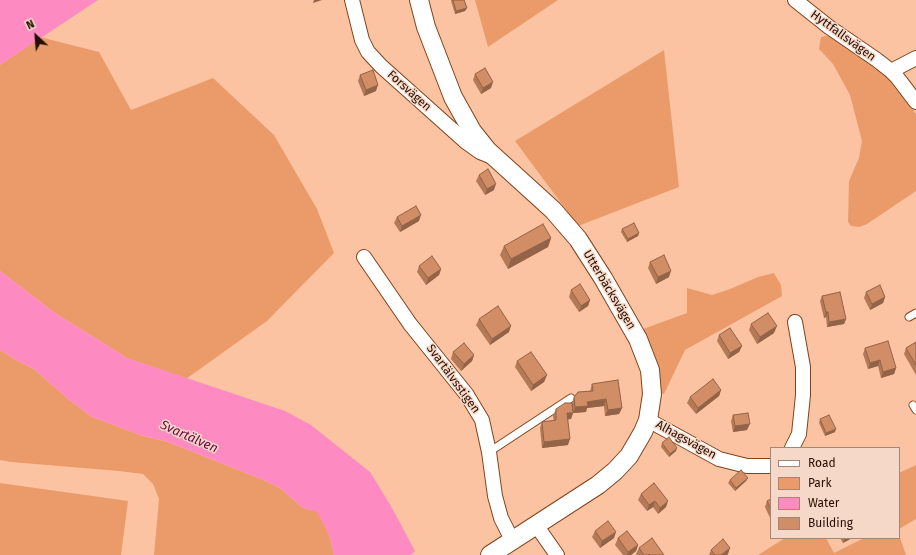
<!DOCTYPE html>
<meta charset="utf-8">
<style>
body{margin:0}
#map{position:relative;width:916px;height:555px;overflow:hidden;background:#fcc3a2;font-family:"Fira Sans",sans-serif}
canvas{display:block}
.legend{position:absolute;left:770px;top:447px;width:130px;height:92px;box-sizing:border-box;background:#f5d8c7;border:1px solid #a28777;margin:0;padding:5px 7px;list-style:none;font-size:12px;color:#260d00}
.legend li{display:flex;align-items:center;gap:8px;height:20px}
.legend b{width:20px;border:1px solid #a28777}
.north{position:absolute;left:16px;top:16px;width:40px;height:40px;-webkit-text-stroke:3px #f5d8c7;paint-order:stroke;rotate:334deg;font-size:11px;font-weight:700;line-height:16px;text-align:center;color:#260d00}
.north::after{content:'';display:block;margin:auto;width:14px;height:18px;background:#260d00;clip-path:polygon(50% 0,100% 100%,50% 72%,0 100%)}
</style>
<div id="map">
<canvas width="916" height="555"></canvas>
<ul class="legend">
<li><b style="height:5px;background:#fff"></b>Road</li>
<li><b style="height:11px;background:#eb9b6a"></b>Park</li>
<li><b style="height:11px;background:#fd8bc1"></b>Water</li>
<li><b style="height:11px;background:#d18d65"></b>Building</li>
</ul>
<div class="north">N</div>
</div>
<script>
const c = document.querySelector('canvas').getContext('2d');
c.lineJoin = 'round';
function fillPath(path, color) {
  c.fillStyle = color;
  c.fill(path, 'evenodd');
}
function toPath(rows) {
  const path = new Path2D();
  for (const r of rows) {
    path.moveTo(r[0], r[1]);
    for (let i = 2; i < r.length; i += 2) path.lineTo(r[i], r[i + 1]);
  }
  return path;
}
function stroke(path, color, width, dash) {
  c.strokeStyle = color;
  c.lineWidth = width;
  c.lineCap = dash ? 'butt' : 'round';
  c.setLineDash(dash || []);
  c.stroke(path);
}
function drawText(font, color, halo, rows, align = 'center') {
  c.font = font + ' "Fira Sans",sans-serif';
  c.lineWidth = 3;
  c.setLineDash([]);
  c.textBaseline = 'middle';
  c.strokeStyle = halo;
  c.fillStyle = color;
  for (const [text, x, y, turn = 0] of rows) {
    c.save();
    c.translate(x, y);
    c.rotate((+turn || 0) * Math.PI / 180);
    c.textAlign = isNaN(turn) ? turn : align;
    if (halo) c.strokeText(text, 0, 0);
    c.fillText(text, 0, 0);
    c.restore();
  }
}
fillPath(toPath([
 [475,0,558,0,488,47],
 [835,34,859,50,895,86,916,114,916,191,867,224,859,227,851,226,848,222,849,181,859,158,862,141,850,95,833,64,819,49,821,37],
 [40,37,99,52,131,110,213,78,274,135,317,209,334,253,267,321,186,379,127,358,55,313,0,271,0,65],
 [664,50,679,187,578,226,515,141],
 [774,273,781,285,782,296,685,350,664,394,654,391,635,332,687,313,687,288,712,295,730,289,758,277],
 [0,350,16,360,34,369,68,399,92,417,140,435,168,442,261,479,280,488,303,508,317,511,329,534,334,555,154,555,159,499,153,484,143,474,119,471,11,462,0,460],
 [916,465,916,519,899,529,899,473],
 [0,483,128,501,121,555,0,555],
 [899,535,906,555,758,555,785,538,826,538,834,553,864,538,899,538]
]), '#eb9b6a');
fillPath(toPath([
 [0,0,98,0,0,65],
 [0,271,55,313,127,358,285,411,311,425,370,472,391,506,415,551,411,555,334,555,329,534,317,512,303,508,280,488,261,479,168,442,140,435,92,417,68,399,34,369,16,360,0,350]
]), '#fd8bc1');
const service = toPath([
 [909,317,916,313],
 [913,405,916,410],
 [489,452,571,398]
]);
const minor = toPath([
 [352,0,362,40,368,52,381,66,466,142,480,152,490,156],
 [795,0,829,27,877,60,891,71,897,77,916,102],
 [891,71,916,58],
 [364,257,410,324,467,395,482,420,489,452,495,496,501,518,512,540],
 [648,420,719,459,747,466,771,466],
 [792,448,799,434,803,395,803,367,795,322],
 [536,525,557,555]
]);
const tertiary = toPath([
 [419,0,426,27,453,97,472,131,488,151,553,210,578,239,603,278,638,339,650,370,652,394,648,420,643,432,629,456,615,471,598,485,490,555]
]);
stroke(service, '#80431a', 9);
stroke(minor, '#80431a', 16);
stroke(tertiary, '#80431a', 20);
stroke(service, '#fff', 7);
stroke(minor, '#fff', 14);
stroke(tertiary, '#fff', 18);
fillPath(toPath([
 [451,0,464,0,467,8,465,11,455,14,451,1],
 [475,74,491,88,481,94,473,80],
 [360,75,376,91,364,96,358,81],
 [479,175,494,190,485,195,476,181],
 [397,217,419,221,400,232,394,223],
 [622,229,639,233,638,236,627,242,621,232],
 [551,238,548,247,508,269,500,255,504,246],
 [650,262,669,277,656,284,648,268],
 [419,266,441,269,439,275,426,285,417,272],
 [571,290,590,300,588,306,579,312,569,297],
 [866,292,885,297,883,303,870,310,864,298],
 [822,296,846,319,844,324,827,327,826,317,824,318,820,301],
 [479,319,509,332,490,345,476,325],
 [751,324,774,333,757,344,749,330],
 [719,335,742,346,739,352,728,359,717,341],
 [916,342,916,375,904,354,906,348],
 [865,348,896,368,894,374,881,378,878,366,868,369,863,354],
 [453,352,474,355,472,361,461,371,451,359],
 [517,361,547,375,544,382,531,391,515,367],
 [592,384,622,408,619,414,605,416,604,406,587,408,586,412,573,413,571,419,568,419,568,445,542,448,540,428,542,422,554,421,553,416,556,409,572,403,574,397,590,391],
 [721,390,719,396,696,414,687,403,690,397],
 [733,415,747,430,733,432,731,421],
 [820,419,835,432,825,436,819,423],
 [662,443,676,451,669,457,661,447],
 [748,478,746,481,735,491,728,483,730,480],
 [654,483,666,507,658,514,653,507,647,511,638,500,641,494],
 [771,499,771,520,765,507,767,501],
 [595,531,614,538,600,548,592,537],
 [618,538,638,545,636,551,631,555,623,555,615,545],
 [840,538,852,538,843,543],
 [639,548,664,555,637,555,636,554],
 [711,550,728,554,727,555,709,555]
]), '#b47957');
fillPath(toPath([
 [314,0,322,0,313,3],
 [467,8,465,11,455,14,456,11],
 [493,82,491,88,481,94,483,88],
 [378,85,376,91,364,96,366,90],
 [496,184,494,190,485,195,487,189],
 [421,215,419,221,400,232,402,226],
 [639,233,638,236,627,242,628,239],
 [551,238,548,247,508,269,511,259],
 [441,269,439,275,426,285,428,278],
 [671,271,669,277,656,284,658,277],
 [885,297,883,303,870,310,872,304],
 [590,300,588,306,579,312,581,306],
 [826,312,828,312,826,317,824,318],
 [846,319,844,324,827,327,829,322],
 [511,326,509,332,490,345,492,339],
 [777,326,774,333,757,344,760,337],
 [742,346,739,352,728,359,730,353],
 [474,355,472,361,461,371,464,364],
 [880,360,878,366,868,369,870,363],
 [896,368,894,374,881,378,883,372],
 [547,375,544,382,531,391,533,385],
 [721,390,719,396,696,414,698,408],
 [606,399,604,406,587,408,586,412,573,413,571,419,565,420,567,413,573,413,575,407,587,402],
 [622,408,619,414,605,416,608,410],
 [750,424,747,430,733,432,735,426],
 [836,429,835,432,825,436,826,433],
 [570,439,568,445,542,448,544,442],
 [677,448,676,451,669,457,670,454],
 [748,478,746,481,735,491,736,488],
 [655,501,653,507,647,511,649,505],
 [668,501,666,507,658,514,660,508],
 [616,532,614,538,600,548,602,541],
 [845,538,852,538,843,543],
 [638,545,636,551,631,555,627,555,628,552],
 [730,548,728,554,727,555,721,555]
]), '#926347');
const building = toPath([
 [453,0,464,0,467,8,456,11,453,0],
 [485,68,493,82,483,88,475,74,485,68],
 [373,70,378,85,366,90,360,75,373,70],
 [488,169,496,184,487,189,479,175,488,169],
 [416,206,421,215,402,226,397,217,416,206],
 [634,223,639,233,628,239,622,229,634,223],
 [543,224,551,238,511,259,504,246,543,224],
 [664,255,671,271,658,277,650,262,664,255],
 [432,256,441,269,428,278,419,266,432,256],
 [580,284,590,300,581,306,571,290,580,284],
 [880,285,885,297,872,304,866,292,880,285],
 [840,292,846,319,829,322,828,312,826,312,822,296,840,292],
 [498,306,511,326,492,339,479,319,498,306],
 [768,313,777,326,760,337,751,324,768,313],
 [730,328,742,346,730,353,719,335,730,328],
 [888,341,896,368,883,372,880,360,870,363,865,348,888,341],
 [916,342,916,365,906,348,916,342],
 [464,343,474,355,464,364,453,352,464,343],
 [531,352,547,375,533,385,517,361,531,352],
 [713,379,721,390,698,408,690,397,713,379],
 [618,380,622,408,608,410,606,399,587,402,588,406,575,407,574,397,578,392,593,391,592,384,618,380],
 [565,403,572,403,573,413,567,413,570,439,544,442,542,422,556,420,556,409,565,403],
 [748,413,750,424,735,426,733,415,748,413],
 [829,415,836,429,826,433,820,419,829,415],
 [669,437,677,448,670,454,662,443,669,437],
 [741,470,748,478,736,488,730,480,741,470],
 [654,483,668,501,660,508,655,501,649,505,641,494,654,483],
 [771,499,771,509,767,501,771,499],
 [608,521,616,532,602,541,595,531,608,521],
 [627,531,638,545,628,552,618,538,627,531],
 [652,538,664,555,650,555,649,554,648,555,644,555,639,548,652,538],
 [723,539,730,548,721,555,715,555,711,550,723,539]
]);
fillPath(building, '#d18d65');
stroke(building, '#926347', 1);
drawText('12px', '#260d00', '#f5d8c7', [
 ["Hyttfallsvägen",843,36,36],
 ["Forsvägen",409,91,42],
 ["Utterbäcksvägen",609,290,59],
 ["Svartälvsstigen",453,379,54],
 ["Alhagsvägen",686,440,29]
]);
drawText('italic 13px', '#690040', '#f5d8c7', [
 ["Svartälven",189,437,24]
]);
</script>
